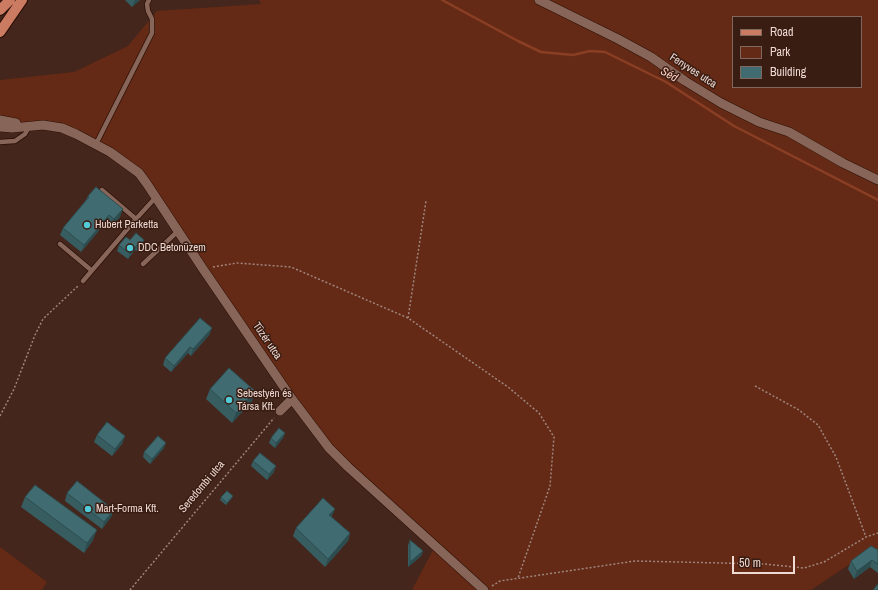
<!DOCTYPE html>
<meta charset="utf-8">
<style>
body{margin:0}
#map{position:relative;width:878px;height:590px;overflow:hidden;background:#44261c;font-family:"Archivo Narrow",sans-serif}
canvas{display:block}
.legend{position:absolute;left:732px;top:16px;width:130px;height:72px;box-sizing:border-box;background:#391c12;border:1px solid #81685f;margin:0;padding:5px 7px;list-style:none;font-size:12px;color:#eedad3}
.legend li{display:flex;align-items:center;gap:8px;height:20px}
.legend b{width:20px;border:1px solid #81685f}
.scale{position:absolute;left:732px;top:556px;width:63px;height:18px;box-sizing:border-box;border:2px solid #eedad3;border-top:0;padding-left:5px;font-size:12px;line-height:14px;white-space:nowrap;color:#eedad3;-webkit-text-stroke:3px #391c12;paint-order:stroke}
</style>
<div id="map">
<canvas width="878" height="590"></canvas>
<ul class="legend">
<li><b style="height:5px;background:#cb7b61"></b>Road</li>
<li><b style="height:11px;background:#652a15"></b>Park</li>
<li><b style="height:11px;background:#406c71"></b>Building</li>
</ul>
<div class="scale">50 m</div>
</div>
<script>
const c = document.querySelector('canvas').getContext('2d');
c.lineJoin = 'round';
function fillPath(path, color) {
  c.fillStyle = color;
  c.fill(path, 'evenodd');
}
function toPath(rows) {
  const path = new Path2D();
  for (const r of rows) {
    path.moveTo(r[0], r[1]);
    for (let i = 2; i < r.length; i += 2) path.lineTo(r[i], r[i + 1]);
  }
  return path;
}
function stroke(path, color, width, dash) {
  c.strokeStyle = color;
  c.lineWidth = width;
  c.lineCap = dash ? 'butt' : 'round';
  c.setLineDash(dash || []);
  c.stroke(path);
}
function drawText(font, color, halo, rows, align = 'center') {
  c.font = font + ' "Archivo Narrow",sans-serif';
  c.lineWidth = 3;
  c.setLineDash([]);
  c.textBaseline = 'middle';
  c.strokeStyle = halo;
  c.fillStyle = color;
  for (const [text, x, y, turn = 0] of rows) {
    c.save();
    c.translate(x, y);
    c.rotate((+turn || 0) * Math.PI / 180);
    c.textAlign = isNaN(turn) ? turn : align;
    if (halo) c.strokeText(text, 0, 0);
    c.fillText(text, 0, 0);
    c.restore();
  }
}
fillPath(toPath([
 [259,0,878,0,878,559,868,552,811,590,412,590,434,548,345,468,146,184,96,145,53,129,0,130,0,80,74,72,128,46,157,11,261,4],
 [733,17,861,17,861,87,733,87],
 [0,547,47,582,42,590,0,590]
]), '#652a15');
stroke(toPath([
 [442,0,518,41,541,52,573,55,590,51,605,52,666,82,734,126,878,200]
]), '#8a3e24', 2.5);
const service = toPath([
 [0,142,15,141,25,134,29,127],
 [96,144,152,33,152,19,148,11,147,4,149,0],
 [102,190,136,219],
 [60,244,91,270],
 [143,264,178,231],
 [83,281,136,219,156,197]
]);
const minor = toPath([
 [539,0,618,39,651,57,685,81,721,103,759,122,789,132,843,163,878,180],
 [0,120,16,123],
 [0,127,12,128,43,125,62,128,76,134,110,152,139,173,147,184,203,269,292,399,329,448,348,467,484,590],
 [280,411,292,399]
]);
const primary = toPath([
 [0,10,10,0],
 [0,32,22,0]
]);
stroke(service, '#290e05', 6);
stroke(minor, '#290e05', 10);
stroke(primary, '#290e05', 12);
stroke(toPath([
 [213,267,237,263,291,267,408,318,508,387,539,413,554,437,550,486,518,578],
 [408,318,426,201],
 [755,386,799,410,818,425,836,457,866,537],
 [0,416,14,389,35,335,43,319,79,285],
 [492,586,500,581,635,561,764,564,804,568,824,562,866,537,878,533],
 [130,590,274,418]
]), '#9e857d', 1.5, [2, 2]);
stroke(service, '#886559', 4.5);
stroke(minor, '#886559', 9);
stroke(primary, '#cb7b61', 10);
fillPath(toPath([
 [125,0,140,0,132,7],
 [88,196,120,217,111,227,106,222,81,252,60,235,63,228,86,200],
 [130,240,144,240,142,245,137,251,135,250,128,259,117,251,119,245],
 [212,328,209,335,191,356,188,353,171,372,163,365,165,358],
 [210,389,252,401,232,423,206,399],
 [285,433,283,438,275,448,269,443,271,438],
 [97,435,125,436,122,444,112,456,94,442],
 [164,448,150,464,143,457,144,452],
 [253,461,274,472,267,480,251,466],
 [67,493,114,510,111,517,102,529,65,501],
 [25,497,93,540,84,553,21,507],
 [221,497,232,498,226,505,220,500],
 [332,516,332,517,350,533,348,541,325,567,293,536,296,528],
 [410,540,423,551,421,556,408,567,408,545],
 [878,550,878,573,870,567,854,579,848,569,851,561]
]), '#375d61');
fillPath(toPath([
 [135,0,140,0,132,7],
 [123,209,120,217,111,227,114,219],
 [109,215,106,222,81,252,84,245],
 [144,240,142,245,137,251,139,246],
 [137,245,135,250,128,259,130,254],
 [212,328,209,335,191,356,193,349],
 [190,347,188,353,171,372,174,366],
 [255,391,252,401,232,423,236,413],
 [285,433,283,438,275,448,276,443],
 [125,436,122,444,112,456,115,449],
 [166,443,164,448,150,464,152,459],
 [276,466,274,472,267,480,269,474],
 [233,496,232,498,226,505,227,503],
 [335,509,332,516,327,523,329,515],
 [114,510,111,517,102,529,104,522],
 [97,530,93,540,84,553,87,543],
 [350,533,348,541,325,567,328,559],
 [423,551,421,556,408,567,410,562],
 [872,560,870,567,854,579,857,571]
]), '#2d4c4f');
const building = toPath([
 [96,187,123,209,114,219,109,215,84,245,63,228,89,197,88,196,96,187],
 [136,233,144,240,139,246,137,245,130,254,119,245,126,237,130,240,136,233],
 [200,318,212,328,193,349,190,347,174,366,165,358,200,318],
 [229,368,255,391,236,413,210,389,229,368],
 [107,422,125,436,115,449,97,435,107,422],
 [279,428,285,433,276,443,271,438,279,428],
 [158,436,166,443,152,459,144,452,158,436],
 [260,453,276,466,269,474,253,461,260,453],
 [77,481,114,510,104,522,67,493,77,481],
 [35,485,97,530,87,543,25,497,35,485],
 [227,491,233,496,227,503,221,497,227,491],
 [323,498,335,509,329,515,350,533,328,559,296,528,323,498],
 [410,540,423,551,410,562,410,540],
 [871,546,878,550,878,564,872,560,857,571,851,561,871,546],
 [878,584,878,590,873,590,878,584]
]);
fillPath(building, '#406c71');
stroke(building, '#2d4c4f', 1);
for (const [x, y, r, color] of [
 [87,225,4,"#52cbd7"],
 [130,248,4,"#52cbd7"],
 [229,400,4,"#52cbd7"],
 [88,509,4,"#52cbd7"]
]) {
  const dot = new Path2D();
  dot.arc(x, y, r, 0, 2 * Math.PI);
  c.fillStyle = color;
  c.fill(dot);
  stroke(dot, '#391c12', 1.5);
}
drawText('11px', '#eedad3', '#391c12', [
 ["Fenyves utca",693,71,33],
 ["Tüzér utca",267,341,56],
 ["Seredombi utca",202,487,-50]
]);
drawText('11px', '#eedad3', '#391c12', [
 ["Hubert Parketta",95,225],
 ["DDC Betonüzem",138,248],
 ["Sebestyén és",237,394],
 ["Társa Kft.",237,407],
 ["Mart-Forma Kft.",96,509]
], 'left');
drawText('italic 12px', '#fccebf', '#391c12', [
 ["Séd",669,75,29]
]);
</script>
